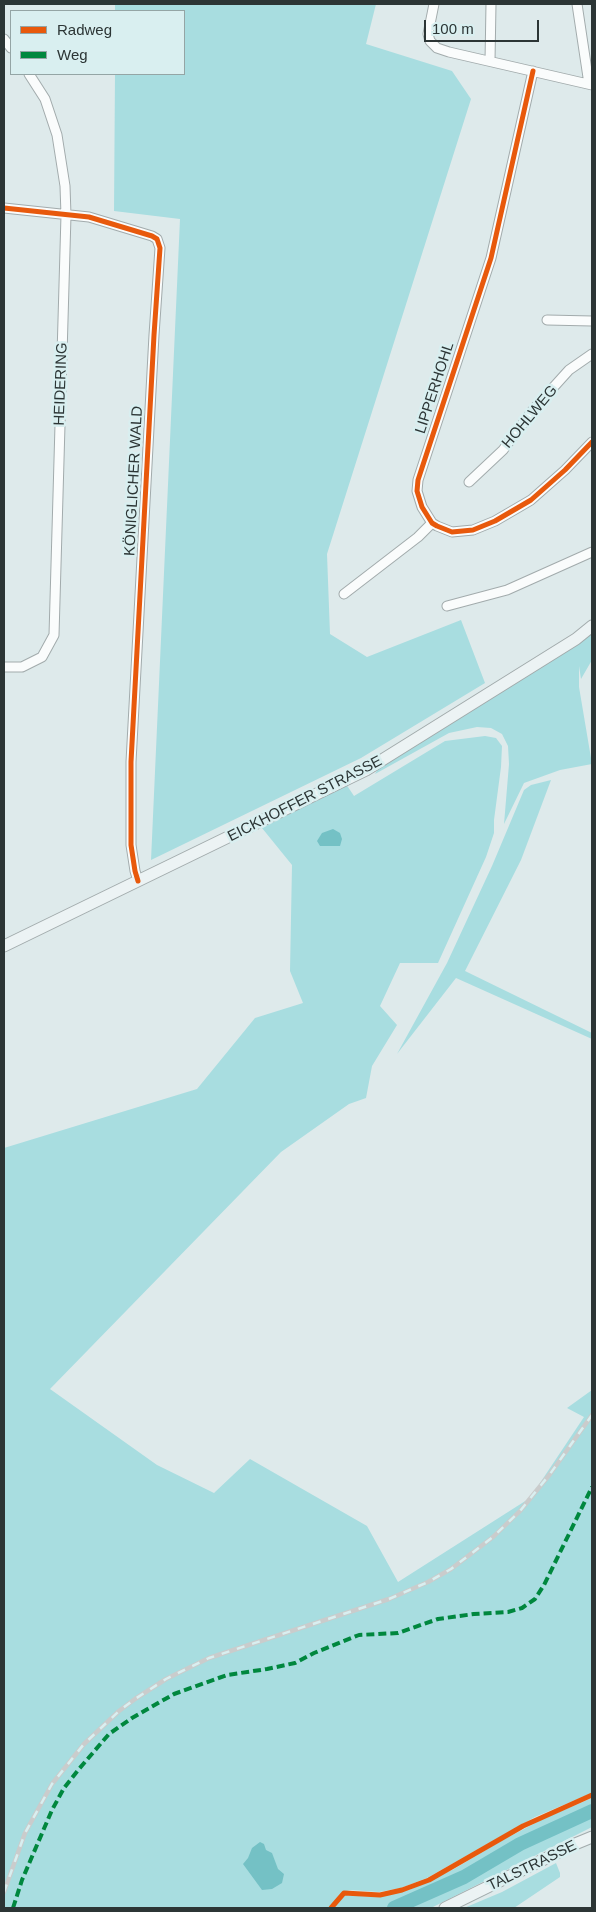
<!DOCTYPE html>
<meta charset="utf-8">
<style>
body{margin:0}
#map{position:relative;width:596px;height:1912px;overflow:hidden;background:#deeaeb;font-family:Arial,sans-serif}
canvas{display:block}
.frame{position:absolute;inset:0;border:5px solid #2c3535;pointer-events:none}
.legend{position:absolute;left:10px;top:10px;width:175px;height:65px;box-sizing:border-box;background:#d9eff0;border:1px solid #94a5a5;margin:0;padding:6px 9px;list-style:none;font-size:15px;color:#2c3535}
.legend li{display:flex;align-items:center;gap:10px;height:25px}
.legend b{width:25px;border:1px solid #94a5a5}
.scale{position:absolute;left:424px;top:20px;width:115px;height:22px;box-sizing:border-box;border:2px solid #2c3535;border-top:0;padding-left:6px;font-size:15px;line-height:18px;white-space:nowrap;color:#2c3535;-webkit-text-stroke:4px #d9eff0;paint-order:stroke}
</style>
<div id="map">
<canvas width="596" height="1912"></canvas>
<div class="frame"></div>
<ul class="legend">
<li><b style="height:6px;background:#e8590c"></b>Radweg</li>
<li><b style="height:6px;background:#00873e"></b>Weg</li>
</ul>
<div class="scale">100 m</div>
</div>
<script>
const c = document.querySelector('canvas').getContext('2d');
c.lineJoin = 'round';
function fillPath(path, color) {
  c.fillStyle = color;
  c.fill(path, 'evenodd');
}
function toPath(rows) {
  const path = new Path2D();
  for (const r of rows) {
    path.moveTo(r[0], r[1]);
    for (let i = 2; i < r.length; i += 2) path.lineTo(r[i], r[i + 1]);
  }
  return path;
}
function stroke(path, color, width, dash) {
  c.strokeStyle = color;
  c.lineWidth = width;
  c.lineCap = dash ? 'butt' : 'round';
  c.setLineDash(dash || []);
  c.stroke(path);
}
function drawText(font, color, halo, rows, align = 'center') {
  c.font = font + ' Arial,sans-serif';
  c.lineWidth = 5;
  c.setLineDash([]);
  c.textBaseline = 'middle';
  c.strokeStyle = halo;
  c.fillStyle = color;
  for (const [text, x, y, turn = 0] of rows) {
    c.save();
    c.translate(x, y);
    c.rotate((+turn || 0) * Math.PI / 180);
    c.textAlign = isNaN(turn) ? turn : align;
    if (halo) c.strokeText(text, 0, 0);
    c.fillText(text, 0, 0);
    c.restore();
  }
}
fillPath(toPath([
 [115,4,376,4,366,44,452,71,471,99,327,554,330,634,367,657,461,620,485,683,361,758,151,860,180,219,114,211,115,74,184,74,184,11,115,11],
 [592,630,592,660,581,679,579,666,579,687,592,764,560,770,524,783,504,824,509,764,508,746,502,734,491,728,477,727,449,733,375,774,380,765,481,705,581,641],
 [485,736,496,738,502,746,501,767,494,820,494,833,486,857,438,963,400,963,380,1006,397,1025,372,1066,366,1098,349,1104,281,1152,50,1389,157,1465,214,1493,250,1459,367,1526,398,1582,530,1498,584,1417,567,1408,592,1390,592,1793,535,1817,427,1878,401,1888,379,1892,351,1890,343,1892,345,1895,373,1897,409,1890,454,1869,503,1840,543,1819,592,1798,592,1827,431,1908,4,1908,4,1148,197,1089,255,1018,303,1003,290,971,292,865,262,828,346,784,354,796,445,741],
 [551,780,521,860,465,971,592,1033,592,1039,456,978,397,1054,447,963,492,866,524,790,531,785],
 [556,1863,560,1873,560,1877,514,1908,464,1908,502,1892]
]), '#a8dde0');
fillPath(toPath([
 [333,829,340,833,342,839,340,846,320,846,317,841,322,833],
 [260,1842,264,1844,266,1850,272,1853,278,1869,284,1874,282,1883,272,1889,262,1890,243,1864,248,1858,252,1848]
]), '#74c1c5');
stroke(toPath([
 [394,1908,464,1877,520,1844,592,1811]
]), '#74c1c5', 14);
const street = toPath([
 [434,4,428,34,430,41,437,48,449,52,592,85],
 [577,4,589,84],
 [4,39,11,48],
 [490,61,491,4],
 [533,71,491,258,418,480,417,491,422,507,432,523,437,526,452,532,473,530,495,521,531,500,565,470,592,442],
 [4,208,89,217,152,236,157,239,160,248,154,335,131,762,131,845,135,871,138,881],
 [547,320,592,321],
 [469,482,503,450,532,411,569,370,592,354],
 [344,594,418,537,432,523],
 [447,606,507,590,592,552],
 [4,667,22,667,42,657,54,635,66,215,65,186,57,135,45,99,29,74]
]);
const secondary = toPath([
 [4,946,366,770,576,639,592,626],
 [445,1908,575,1844,592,1837]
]);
stroke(street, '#a2abac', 11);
stroke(secondary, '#a2abac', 13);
stroke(street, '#fafcfc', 9);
stroke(secondary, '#ecf3f4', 11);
const rail = toPath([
 [4,1892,25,1833,52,1784,84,1744,119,1711,135,1699,166,1679,209,1658,389,1599,428,1582,451,1569,493,1537,520,1511,550,1474,592,1415]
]);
stroke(rail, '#cacccc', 4.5);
stroke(rail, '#d9eff0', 2.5, [8]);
stroke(toPath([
 [13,1908,22,1880,52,1810,64,1788,79,1769,109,1734,132,1718,174,1694,227,1675,267,1669,295,1663,314,1653,359,1635,398,1633,438,1619,474,1614,508,1612,522,1608,535,1599,544,1585,592,1487]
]), '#00873e', 4, [8, 4]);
stroke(toPath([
 [533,71,491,258,418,480,417,491,422,507,432,523,437,526,452,532,473,530,495,521,531,500,565,470,592,442],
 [4,208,89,217,152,236,157,239,160,248,154,335,131,762,131,845,135,871,138,881],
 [331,1908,344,1893,380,1895,402,1890,429,1880,523,1826,592,1795]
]), '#e8590c', 5);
drawText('15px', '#2c3535', '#d9eff0', [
 ["HEIDERING",61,384,-88],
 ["LIPPERHOHL",435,388,-72],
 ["HOHLWEG",530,417,-50],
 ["KÖNIGLICHER WALD",134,481,-87],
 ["EICKHOFFER STRASSE",305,799,-27],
 ["TALSTRASSE",532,1866,-26]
]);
</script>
